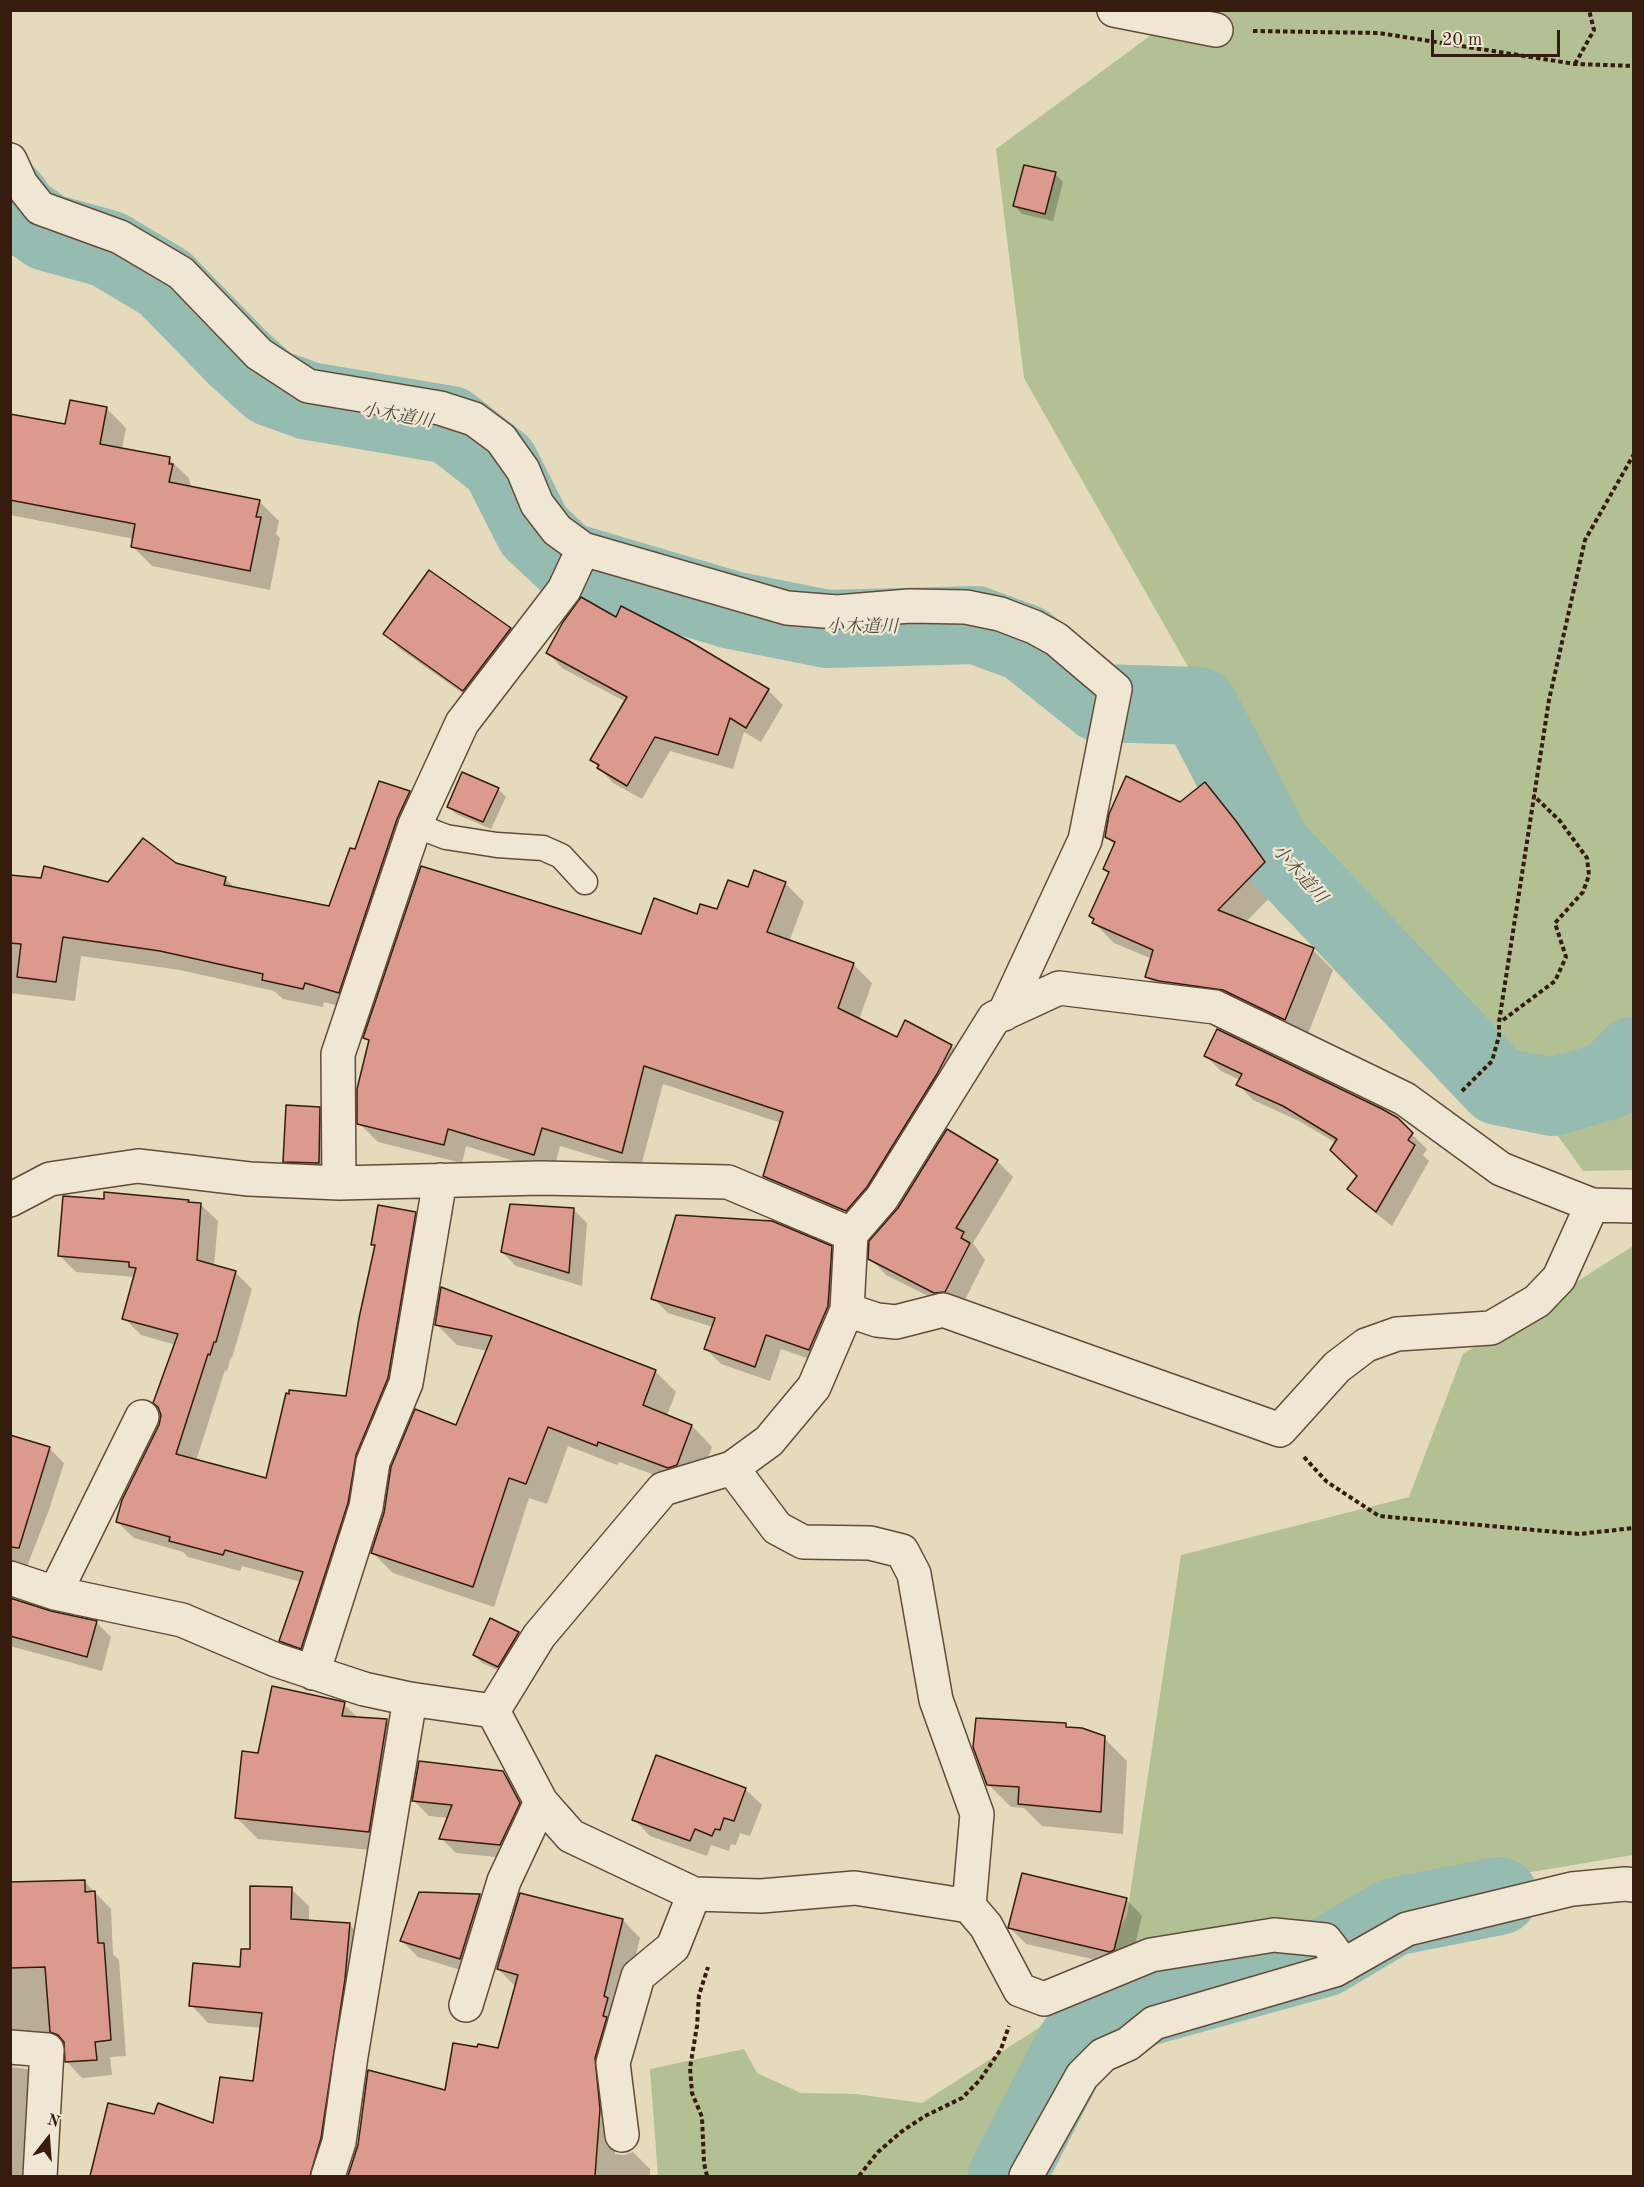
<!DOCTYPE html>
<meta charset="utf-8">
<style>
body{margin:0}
#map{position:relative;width:1644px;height:2187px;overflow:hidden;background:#e6dabd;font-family:"Old Standard TT",serif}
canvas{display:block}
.frame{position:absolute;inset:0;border:12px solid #351c0f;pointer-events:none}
.north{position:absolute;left:18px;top:2109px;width:60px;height:60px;-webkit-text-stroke:4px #efe7d4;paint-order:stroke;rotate:17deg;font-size:16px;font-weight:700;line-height:24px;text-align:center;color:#351c0f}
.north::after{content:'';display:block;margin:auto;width:21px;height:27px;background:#351c0f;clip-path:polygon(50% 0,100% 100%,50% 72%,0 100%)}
.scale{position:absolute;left:1431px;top:30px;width:129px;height:27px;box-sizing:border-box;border:3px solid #351c0f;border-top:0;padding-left:8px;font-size:18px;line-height:21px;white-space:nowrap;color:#351c0f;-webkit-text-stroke:4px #efe7d4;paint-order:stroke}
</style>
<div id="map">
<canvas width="1644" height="2187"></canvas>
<div class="frame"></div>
<div class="north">N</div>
<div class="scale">20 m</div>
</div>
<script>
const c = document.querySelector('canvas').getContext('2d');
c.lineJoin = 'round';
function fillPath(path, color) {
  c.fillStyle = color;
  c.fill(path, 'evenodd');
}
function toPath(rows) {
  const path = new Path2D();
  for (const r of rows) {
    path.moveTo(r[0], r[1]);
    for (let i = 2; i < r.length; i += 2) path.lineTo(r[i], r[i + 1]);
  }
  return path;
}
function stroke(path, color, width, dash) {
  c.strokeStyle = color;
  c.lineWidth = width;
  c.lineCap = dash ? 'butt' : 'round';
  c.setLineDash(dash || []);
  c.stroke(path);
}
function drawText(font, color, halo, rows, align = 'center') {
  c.font = font + ' "Old Standard TT","Noto Serif JP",serif';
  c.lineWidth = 4.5;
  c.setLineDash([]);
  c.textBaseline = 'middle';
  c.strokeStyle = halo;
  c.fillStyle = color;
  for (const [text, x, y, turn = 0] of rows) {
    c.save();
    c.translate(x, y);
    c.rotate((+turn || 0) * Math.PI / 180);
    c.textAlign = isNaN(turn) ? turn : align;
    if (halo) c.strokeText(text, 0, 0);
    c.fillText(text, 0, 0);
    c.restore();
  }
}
fillPath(toPath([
 [1184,11,1633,11,1633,1170,1583,1171,1450,985,1262,797,1024,378,996,149],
 [1633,1246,1633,1855,1484,1880,1238,1956,1057,2065,989,2176,658,2176,650,2069,744,2049,757,2073,801,2093,856,2094,922,2103,1082,2000,1127,1915,1181,1555,1409,1497,1463,1354]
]), '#b3c093');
fillPath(toPath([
 [1055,174,1063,182,1053,221,1022,214,1015,206],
 [106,408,126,428,122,449,169,459,189,478,191,487,259,501,279,521,276,534,280,538,270,590,152,566,132,546,134,539,10,515,10,415,66,426],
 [429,572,510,629,526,645,479,705,400,649,385,634],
 [616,619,768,690,783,705,761,742,744,732,733,769,670,751,642,799,613,783,592,760,626,702,562,668,548,653],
 [1205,784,1225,804,1256,843,1284,883,1245,923,1313,950,1333,970,1306,1039,1167,997,1147,977,1152,959,1114,943,1094,923,1095,921,1091,916,1110,873,1105,868,1115,845,1106,837,1180,803],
 [498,789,506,797,491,829,456,814,448,806],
 [409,793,428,812,358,1011,324,1002,323,1007,283,999,274,991,180,970,81,956,75,1001,10,993,10,877,109,884,175,865,225,878,237,890,330,908,356,851],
 [785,883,804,902,789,942,854,965,872,983,859,1020,898,1039,951,1046,970,1064,865,1229,783,1195,764,1176,781,1123,663,1084,640,1170,560,1146,553,1173,466,1146,462,1163,378,1142,359,1123,370,1043,365,1038,642,935,718,911,748,889],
 [1206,1056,1397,1120,1427,1149,1423,1155,1429,1161,1392,1226,1364,1204,1349,1189,1359,1176,1336,1143,1299,1121,1253,1100,1238,1084,1240,1080,1221,1071],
 [319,1108,335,1124,335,1179,301,1178,285,1161],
 [997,1161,1013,1177,973,1243,985,1260,961,1308,952,1308,886,1275,870,1258],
 [105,1200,188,1201,190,1204,201,1205,218,1221,214,1266,235,1272,252,1289,232,1358,231,1357,227,1371,225,1370,196,1461,267,1480,348,1398,376,1247,373,1244,415,1213,432,1230,318,1664,298,1658,281,1641,301,1582,242,1566,240,1571,188,1557,183,1552,134,1538,117,1522,160,1425,176,1345,141,1335,124,1318,135,1277,76,1272,59,1255],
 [573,1209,587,1223,582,1286,516,1266,502,1252],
 [831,1247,846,1262,824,1364,781,1349,770,1381,721,1364,706,1349,713,1327,668,1313,653,1298],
 [442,1289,655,1371,676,1392,667,1415,692,1426,712,1447,697,1486,690,1488,619,1462,617,1465,568,1446,547,1504,529,1498,494,1607,393,1573,373,1553,457,1427,488,1351,457,1345,436,1324],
 [49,1448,64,1463,49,1510,24,1574,10,1580,10,1460],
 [10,1600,51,1613,97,1623,111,1637,102,1671,10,1646],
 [490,1620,518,1634,526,1641,506,1674,482,1663,474,1655],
 [344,1704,359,1719,386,1721,408,1742,390,1852,258,1839,237,1818,259,1754],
 [1065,1725,1069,1729,1104,1738,1127,1761,1123,1834,1042,1826,1024,1808,1011,1807,988,1784],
 [503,1772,518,1788,534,1819,515,1859,456,1853,441,1838,449,1818,429,1816,414,1801],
 [745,1789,762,1805,750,1836,740,1833,736,1845,731,1844,729,1851,711,1845,707,1856,650,1836,634,1819],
 [84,1881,111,1909,113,1954,119,1960,126,2056,110,2057,112,2075,82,2078,67,2062,66,2047,28,2043,10,2052,10,1884],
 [291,1889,309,1906,309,1921,349,1924,366,1942,331,2176,96,2176,92,2173,155,2116,214,2125,254,2082,262,2028,208,2023,191,2005,241,1969],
 [420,1893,480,1895,496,1911,477,1975,418,1957,402,1941],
 [1126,1899,1142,1916,1130,1966,1127,1967,1026,1944,1010,1928],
 [623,1920,640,1938,622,2013,615,2154,624,2155,633,2152,650,2169,650,2176,349,2176,359,2145,447,2091,479,2049,499,2049,516,1987,498,1969],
 [10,2067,27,2069,42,2084,37,2176,10,2176]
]), '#0003');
stroke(toPath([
 [10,198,20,213,47,232,108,249,165,283,237,357,270,387,309,401,450,425,500,464,534,531,566,561,732,610,827,629,976,625,1025,643,1100,703,1199,706,1273,848,1498,1086,1553,1097,1610,1080,1634,1055],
 [1007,2176,1073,2048,1084,2031,1107,2018,1324,1958,1393,1917,1499,1896]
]), '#96bbb1', 78);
const building = toPath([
 [1024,165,1056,172,1045,214,1013,206,1024,165],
 [70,400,107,407,100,444,170,457,169,464,173,464,169,482,260,500,256,517,261,517,250,571,131,547,135,524,10,500,10,414,65,424,70,400],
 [429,570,511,628,463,691,383,634,429,570],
 [581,597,616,617,621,606,689,641,769,689,746,728,730,718,718,755,655,737,627,786,597,768,599,765,590,760,627,697,546,653,563,622,581,597],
 [462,772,499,788,483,822,447,807,462,772],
 [1126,776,1180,802,1205,782,1236,821,1265,862,1218,910,1314,948,1285,1020,1223,990,1159,981,1145,977,1153,950,1092,923,1094,919,1089,916,1109,872,1103,869,1115,842,1105,837,1109,814,1126,776],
 [379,781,410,791,397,819,339,993,305,983,303,989,262,980,263,974,160,951,63,937,56,982,17,977,21,944,10,943,10,875,41,878,44,866,108,882,143,838,176,863,226,877,224,885,329,906,350,848,355,849,379,781],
 [421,866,641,934,654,898,697,914,700,904,717,909,728,880,748,887,754,870,786,882,767,932,854,963,838,1008,897,1037,905,1020,952,1045,937,1074,867,1187,846,1211,763,1176,783,1112,644,1066,622,1153,542,1128,534,1155,448,1129,444,1145,357,1124,357,1089,369,1040,363,1038,421,866],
 [1217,1029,1382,1109,1398,1118,1413,1133,1408,1140,1415,1145,1376,1212,1347,1189,1357,1176,1330,1150,1337,1139,1283,1106,1236,1085,1242,1074,1204,1056,1217,1029],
 [286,1105,320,1107,319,1163,283,1162,286,1105],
 [947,1129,998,1160,956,1228,964,1232,961,1238,970,1243,945,1292,934,1293,868,1259,869,1241,898,1208,947,1129],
 [104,1192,189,1200,188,1202,201,1203,197,1260,236,1271,216,1342,214,1342,210,1355,208,1354,176,1454,266,1478,286,1393,289,1394,289,1390,346,1396,359,1318,375,1245,371,1245,378,1205,416,1212,388,1378,356,1455,348,1503,301,1649,279,1641,303,1572,225,1550,223,1555,169,1541,170,1537,116,1522,122,1500,159,1425,161,1415,158,1407,153,1403,178,1334,122,1319,136,1268,129,1267,129,1262,58,1256,63,1196,104,1199,104,1192],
 [510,1204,574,1208,569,1273,501,1252,510,1204],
 [676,1215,772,1221,832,1246,828,1306,809,1350,766,1335,755,1367,704,1349,715,1318,651,1299,676,1215],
 [441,1287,656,1370,643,1405,692,1425,677,1465,668,1468,598,1442,597,1446,548,1427,526,1484,509,1478,473,1587,371,1553,384,1513,391,1467,415,1409,456,1425,492,1336,435,1325,441,1287],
 [10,1435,50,1447,19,1548,10,1547,10,1435],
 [10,1598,51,1611,97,1621,87,1657,10,1636,10,1598],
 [490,1618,519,1632,498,1667,473,1655,490,1618],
 [272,1686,345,1702,342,1716,387,1719,369,1832,235,1818,242,1751,258,1753,272,1686],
 [976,1718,1066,1723,1066,1727,1082,1728,1105,1736,1101,1812,1018,1804,1019,1787,987,1785,973,1747,976,1718],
 [656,1755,746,1788,734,1821,724,1818,720,1830,715,1829,712,1836,695,1829,690,1841,632,1820,656,1755],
 [419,1761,503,1771,520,1803,500,1845,439,1839,452,1805,412,1801,419,1761],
 [1022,1873,1127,1898,1114,1950,1110,1952,1008,1928,1022,1873],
 [85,1880,85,1892,95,1891,98,1943,104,1943,111,2040,95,2042,97,2060,65,2062,64,2042,58,2035,50,2032,45,1967,10,1968,10,1882,85,1880],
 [250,1886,292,1887,291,1919,350,1923,345,1979,321,2138,310,2176,90,2176,108,2103,154,2114,158,2103,213,2123,220,2077,253,2081,262,2013,189,2006,193,1963,240,1967,241,1949,250,1949,250,1886],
 [419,1892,480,1894,460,1959,400,1941,419,1892],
 [520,1893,623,1919,604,1996,608,1998,603,2016,607,2017,595,2058,600,2109,595,2176,348,2176,358,2145,368,2070,445,2090,453,2043,477,2047,478,2044,498,2048,518,1975,497,1969,520,1893]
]);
fillPath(building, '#dc9a8e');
stroke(building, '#351c0f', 1.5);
const lane = toPath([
 [415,825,446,837,497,845,543,848,561,856,585,882]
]);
const street = toPath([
 [1114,10,1216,30],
 [10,160,21,184,40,208,120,237,181,273,259,354,308,386,440,408,474,419,501,439,523,470,537,504,557,530,583,549,787,608,837,612,909,606,966,607,1000,614,1034,627,1056,639,1115,689,1085,840,1004,1014],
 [339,1183,338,1054,415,825,462,723,564,590,583,549],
 [10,1200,50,1179,138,1166,249,1179,339,1183,541,1178,728,1182,851,1234],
 [847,1310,877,1320,896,1322,943,1310,1280,1430,1337,1367,1366,1345,1397,1334,1491,1328,1537,1301,1559,1278,1592,1205],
 [732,1468,777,1528,803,1542,870,1543,902,1551,914,1574,936,1700,977,1814,969,1906],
 [10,1578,55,1593,182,1620,276,1660,364,1689,410,1699,493,1711,539,1636,663,1489,732,1468,769,1441,814,1387,847,1310,851,1234,882,1198,994,1018,1059,988,1215,1007,1405,1099,1501,1169,1592,1205,1634,1206],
 [55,1593,142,1417],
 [313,1673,366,1507,373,1462,406,1383,440,1180],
 [493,1711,541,1802,571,1836,694,1894,761,1896,855,1888,969,1906,986,1926,1020,1990,1044,1999,1151,1955,1274,1935,1325,1940,1344,1965],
 [466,2005,504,1881,541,1802],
 [10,2047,47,2050,40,2176],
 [622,2135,613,2063,638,1976,673,1947,694,1894],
 [328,2176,339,2142,351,2056,410,1699],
 [1026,2176,1082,2076,1103,2055,1128,2044,1154,2023,1335,1970,1407,1929,1572,1889,1625,1884,1634,1885]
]);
stroke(lane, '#614c3a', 27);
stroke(street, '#614c3a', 36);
stroke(toPath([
 [1253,31,1379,33,1575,64,1634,66],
 [1575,64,1594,30,1589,10],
 [1503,1020,1555,981,1566,957,1555,923,1583,892,1589,875,1587,858,1560,821,1533,795],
 [1462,1091,1492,1061,1499,1036,1499,1022,1549,700,1585,540,1634,454],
 [1304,1457,1327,1482,1379,1516,1579,1534,1634,1528],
 [707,2176,704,2163,702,2117,692,2093,690,2068,697,2026,699,1995,708,1967],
 [859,2176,878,2152,901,2132,925,2116,962,2098,980,2080,1001,2049,1009,2026]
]), '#351c0f', 4, [4.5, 3]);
stroke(lane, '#efe7d4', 24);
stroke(street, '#efe7d4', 33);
drawText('italic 18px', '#524c40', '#efe7d4', [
 ["小木道川",397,416,10],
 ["小木道川",862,627],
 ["小木道川",1299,874,48]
]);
</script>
